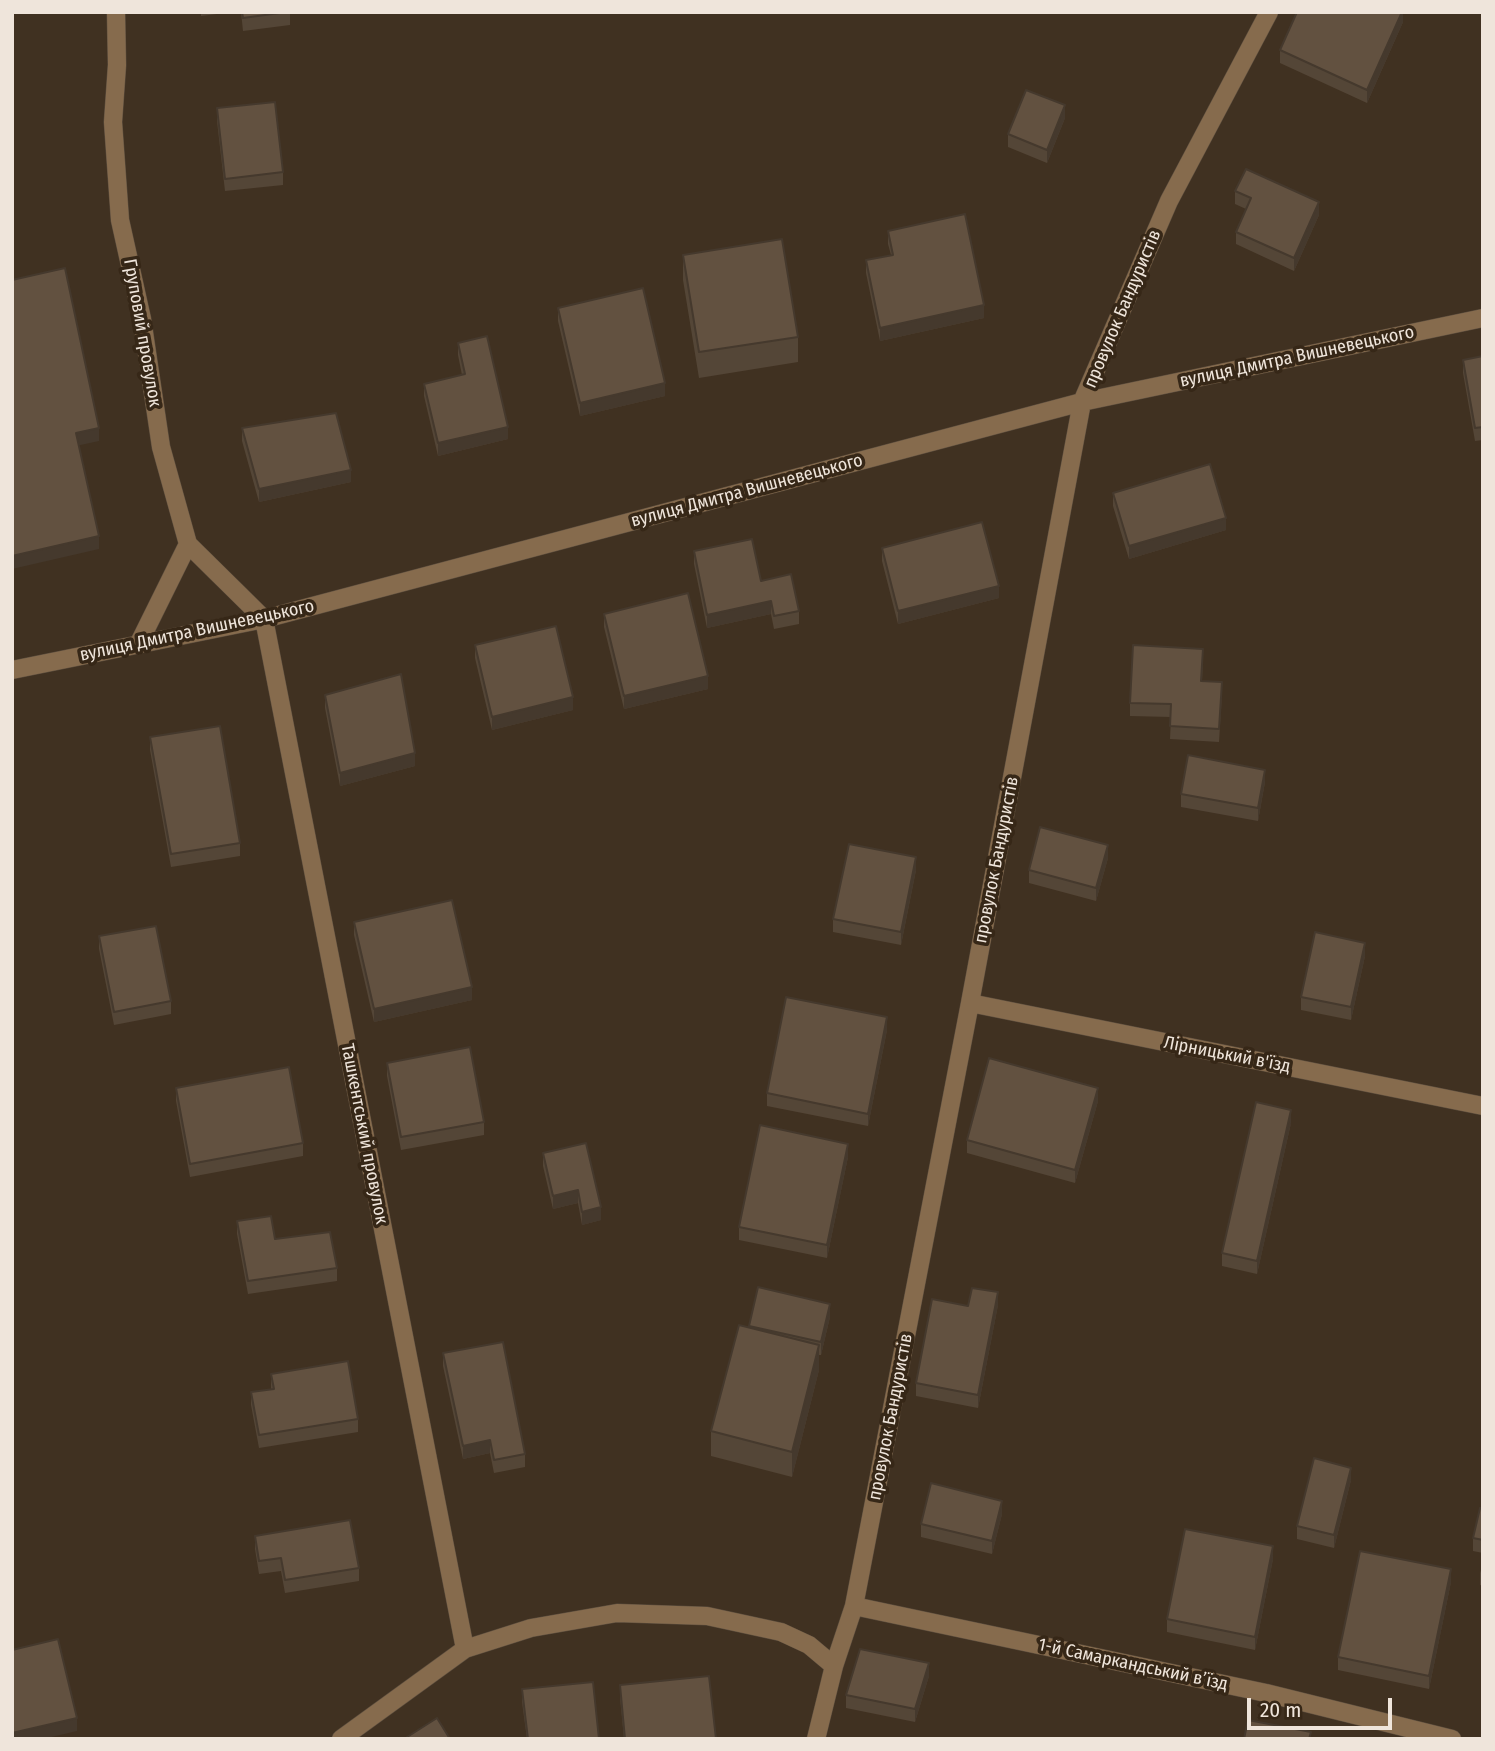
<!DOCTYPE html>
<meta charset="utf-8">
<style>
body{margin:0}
#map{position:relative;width:1495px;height:1751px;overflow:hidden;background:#403121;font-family:"Fira Sans Condensed",sans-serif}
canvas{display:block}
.frame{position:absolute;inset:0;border:14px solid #efe5db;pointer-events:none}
.scale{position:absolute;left:1247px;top:1698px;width:145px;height:32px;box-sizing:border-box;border:4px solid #efe5db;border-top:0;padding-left:9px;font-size:21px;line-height:24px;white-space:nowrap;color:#efe5db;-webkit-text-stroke:5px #362717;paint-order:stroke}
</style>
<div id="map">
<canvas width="1495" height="1751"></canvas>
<div class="frame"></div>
<div class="scale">20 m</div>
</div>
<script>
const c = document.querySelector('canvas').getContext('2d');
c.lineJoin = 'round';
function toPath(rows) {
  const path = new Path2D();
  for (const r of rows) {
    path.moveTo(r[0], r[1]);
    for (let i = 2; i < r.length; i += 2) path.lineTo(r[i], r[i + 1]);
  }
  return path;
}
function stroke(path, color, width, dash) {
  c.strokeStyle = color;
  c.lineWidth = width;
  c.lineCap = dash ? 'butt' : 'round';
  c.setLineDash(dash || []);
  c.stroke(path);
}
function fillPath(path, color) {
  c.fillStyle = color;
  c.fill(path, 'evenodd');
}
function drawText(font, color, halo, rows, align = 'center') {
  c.font = font + ' "Fira Sans Condensed",sans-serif';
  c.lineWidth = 7;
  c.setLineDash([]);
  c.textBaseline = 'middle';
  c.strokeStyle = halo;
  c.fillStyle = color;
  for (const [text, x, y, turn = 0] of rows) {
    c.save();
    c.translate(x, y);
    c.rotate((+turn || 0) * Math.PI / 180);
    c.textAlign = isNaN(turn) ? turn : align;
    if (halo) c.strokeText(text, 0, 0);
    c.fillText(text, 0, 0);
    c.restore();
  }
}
const minor = toPath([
 [116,12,117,65,113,122,120,220,142,319,161,447,188,544,264,619,465,1649],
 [138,645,188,544],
 [12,670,264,619,1082,402,1483,318],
 [970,1003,1483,1106],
 [854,1606,1266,1693,1452,1739],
 [341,1739,465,1649,531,1628,617,1613,707,1616,781,1632,809,1645,834,1666],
 [816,1739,834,1666,854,1606,970,1003,1082,402,1169,201,1269,12]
]);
stroke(minor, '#5c4e3f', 19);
stroke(minor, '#866b4d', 18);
fillPath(toPath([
 [201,12,233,12,201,16],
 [241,12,290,12,290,25,243,31],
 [1403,12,1403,22,1367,103,1280,63,1280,50],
 [217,108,283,172,283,185,225,191,217,121],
 [1065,118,1047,163,1008,147,1008,134],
 [1235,191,1319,215,1294,271,1236,244,1236,232,1246,209,1235,204],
 [888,231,984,318,880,341,866,273,866,260,891,255,888,244],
 [683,255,798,337,798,362,699,378,683,280],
 [558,308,665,396,580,416,558,321],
 [458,343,508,439,438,456,424,396,424,384,462,375,458,355],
 [1483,356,1483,440,1475,441,1463,373,1463,360],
 [242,428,351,482,259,502,242,441],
 [1113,493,1226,530,1129,559,1113,506],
 [882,548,999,598,898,624,882,561],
 [694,551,761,581,799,611,799,624,774,629,771,614,707,628,694,564],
 [604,614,708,689,624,709,604,627],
 [475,645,573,710,492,730,475,658],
 [1203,662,1202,681,1222,694,1219,742,1170,739,1171,717,1130,716,1130,703],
 [325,695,415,766,340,786,325,708],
 [150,737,240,843,240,856,171,867,150,750],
 [1265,782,1258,821,1181,807,1181,794],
 [1108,858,1096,901,1029,883,1029,870],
 [916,870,901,945,833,932,833,919],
 [354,922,472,1000,374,1022,354,935],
 [1483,929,1483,959,1481,959,1481,946],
 [99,936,171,1001,171,1014,114,1025,99,949],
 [1365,956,1351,1020,1301,1010,1301,997],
 [887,1030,868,1126,767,1106,767,1093],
 [387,1063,484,1122,484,1135,401,1150,387,1076],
 [176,1088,303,1143,303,1156,190,1177,176,1101],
 [1098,1101,1075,1183,967,1153,967,1140],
 [1291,1123,1257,1274,1222,1266,1222,1253],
 [586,1143,601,1220,582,1225,578,1203,553,1209,543,1166,543,1153],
 [848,1157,827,1258,739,1240,739,1227],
 [237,1221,337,1268,337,1281,248,1294,237,1234],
 [758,1287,830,1317,821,1355,819,1355,819,1370,792,1477,711,1456,711,1431,749,1327],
 [998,1305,978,1408,916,1396,916,1383,968,1306],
 [443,1353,525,1454,525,1467,494,1473,490,1453,463,1459,443,1366],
 [271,1374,358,1419,358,1432,259,1448,251,1405,251,1392,271,1389],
 [1351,1480,1334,1548,1297,1539,1297,1526],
 [1483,1509,1483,1553,1473,1551,1473,1538],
 [1002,1514,992,1554,921,1537,921,1524],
 [255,1536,359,1568,359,1581,285,1593,281,1571,259,1574,255,1549],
 [1273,1559,1255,1650,1167,1632,1167,1619],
 [1483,1562,1483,1586,1480,1585,1480,1573],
 [1451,1582,1429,1689,1338,1670,1338,1657],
 [929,1676,915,1722,846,1708,846,1695],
 [620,1685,716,1739,624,1739,620,1698],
 [522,1689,599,1739,527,1739,522,1702]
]), '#544637');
fillPath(toPath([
 [1402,12,1403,12,1403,22,1367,103,1367,90],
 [1065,105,1065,118,1047,163,1047,150],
 [1319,202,1319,215,1294,271,1294,258],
 [984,305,984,318,880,341,880,328],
 [665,383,665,396,580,416,580,403],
 [508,427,508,439,438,456,438,443],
 [99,428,99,441,76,446,76,433],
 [351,470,351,482,259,502,259,489],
 [1226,518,1226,530,1129,559,1129,546],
 [99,536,99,549,12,569,12,556],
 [999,586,999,598,898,624,898,611],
 [771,601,771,614,707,628,707,615],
 [708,676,708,689,624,709,624,696],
 [573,697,573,710,492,730,492,717],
 [415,753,415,766,340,786,340,773],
 [1265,770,1265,782,1258,821,1258,808],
 [1108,845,1108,858,1096,901,1096,888],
 [916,857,916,870,901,945,901,932],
 [1365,943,1365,956,1351,1020,1351,1007],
 [472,987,472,1000,374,1022,374,1009],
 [887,1017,887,1030,868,1126,868,1114],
 [1098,1088,1098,1101,1075,1183,1075,1170],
 [1291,1110,1291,1123,1257,1274,1257,1261],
 [848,1144,848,1157,827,1258,827,1245],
 [578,1190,578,1203,553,1209,553,1196],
 [601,1207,601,1220,582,1225,582,1212],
 [998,1292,998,1305,978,1408,978,1395],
 [830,1304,830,1317,821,1355,821,1342],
 [819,1345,819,1370,792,1477,792,1452],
 [490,1440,490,1453,463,1459,463,1446],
 [1351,1468,1351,1480,1334,1548,1334,1535],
 [1002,1501,1002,1514,992,1554,992,1541],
 [1273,1546,1273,1559,1255,1650,1255,1637],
 [1451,1569,1451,1582,1429,1689,1429,1676],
 [929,1663,929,1676,915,1722,915,1709],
 [77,1718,77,1731,43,1739,12,1739,12,1733]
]), '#45392d');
const building = toPath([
 [242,12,287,12,243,18,242,12],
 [1297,12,1402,12,1367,90,1280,50,1297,12],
 [1026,90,1065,105,1047,150,1008,134,1026,90],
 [275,102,283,172,225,179,217,108,275,102],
 [1246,169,1319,202,1294,258,1236,232,1251,198,1235,191,1246,169],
 [965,214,984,305,880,328,866,260,893,255,888,231,965,214],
 [782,239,798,337,699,352,683,255,782,239],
 [65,268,99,428,76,433,99,536,12,556,12,280,65,268],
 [643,288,665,383,580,403,558,308,643,288],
 [487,336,508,427,438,443,424,384,465,374,458,343,487,336],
 [1483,356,1483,427,1475,428,1463,360,1483,356],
 [336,413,351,470,259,489,242,428,336,413],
 [1210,464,1226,518,1129,546,1113,493,1210,464],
 [982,522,999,586,898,611,882,548,982,522],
 [752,539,761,581,791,574,799,611,774,616,771,601,707,615,694,551,752,539],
 [688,593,708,676,624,696,604,614,688,593],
 [556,626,573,697,492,717,475,645,556,626],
 [1133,645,1203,649,1201,681,1222,682,1219,729,1170,726,1171,704,1130,703,1133,645],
 [401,674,415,753,340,773,325,695,401,674],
 [220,726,240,843,171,854,150,737,220,726],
 [1188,755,1265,770,1258,808,1181,794,1188,755],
 [1040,827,1108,845,1096,888,1029,870,1040,827],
 [849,844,916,857,901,932,833,919,849,844],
 [452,900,472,987,374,1009,354,922,452,900],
 [156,926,171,1001,114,1012,99,936,156,926],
 [1315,932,1365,943,1351,1007,1301,997,1315,932],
 [786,997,887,1017,868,1114,767,1093,786,997],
 [470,1047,484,1122,401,1137,387,1063,470,1047],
 [989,1058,1098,1088,1075,1170,967,1140,989,1058],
 [289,1067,303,1143,190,1164,176,1088,289,1067],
 [1256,1102,1291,1110,1257,1261,1222,1253,1256,1102],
 [760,1125,848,1144,827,1245,739,1227,760,1125],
 [586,1143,601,1207,582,1212,578,1190,553,1196,543,1153,586,1143],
 [271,1216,275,1239,330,1232,337,1268,248,1281,237,1221,271,1216],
 [758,1287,830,1304,821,1342,749,1326,758,1287],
 [972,1288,998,1292,978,1395,916,1383,932,1299,968,1306,972,1288],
 [739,1325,819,1345,792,1452,711,1431,739,1325],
 [503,1342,525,1454,494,1460,490,1440,463,1446,443,1353,503,1342],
 [348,1361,358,1419,259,1435,251,1392,274,1389,271,1374,348,1361],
 [1314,1458,1351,1468,1334,1535,1297,1526,1314,1458],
 [931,1483,1002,1501,992,1541,921,1524,931,1483],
 [1480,1508,1483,1509,1483,1540,1473,1538,1480,1508],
 [350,1520,359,1568,285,1580,281,1558,259,1561,255,1536,350,1520],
 [1185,1529,1273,1546,1255,1637,1167,1619,1185,1529],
 [1360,1551,1451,1569,1429,1676,1338,1657,1360,1551],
 [58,1639,77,1718,12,1733,12,1650,58,1639],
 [860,1649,929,1663,915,1709,846,1695,860,1649],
 [709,1676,716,1739,625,1739,620,1685,709,1676],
 [593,1682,599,1739,528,1739,522,1689,593,1682],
 [437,1718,450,1739,404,1739,437,1718],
 [1248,1720,1311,1732,1309,1739,1244,1739,1248,1720]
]);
fillPath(building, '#625140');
stroke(building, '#45392d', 2);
drawText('18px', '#efe5db', '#362717', [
 ["провулок Бандуристів",1123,309,-67],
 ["Груповий провулок",142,333,80],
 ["вулиця Дмитра Вишневецького",1297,357,-12],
 ["вулиця Дмитра Вишневецького",747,491,-15],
 ["вулиця Дмитра Вишневецького",197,631,-12],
 ["провулок Бандуристів",997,860,-79],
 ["Лірницький в'їзд",1227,1055,11],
 ["Ташкентський провулок",364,1134,79],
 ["провулок Бандуристів",891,1417,-79],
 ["1-й Самаркандський в’їзд",1133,1665,12]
]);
</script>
